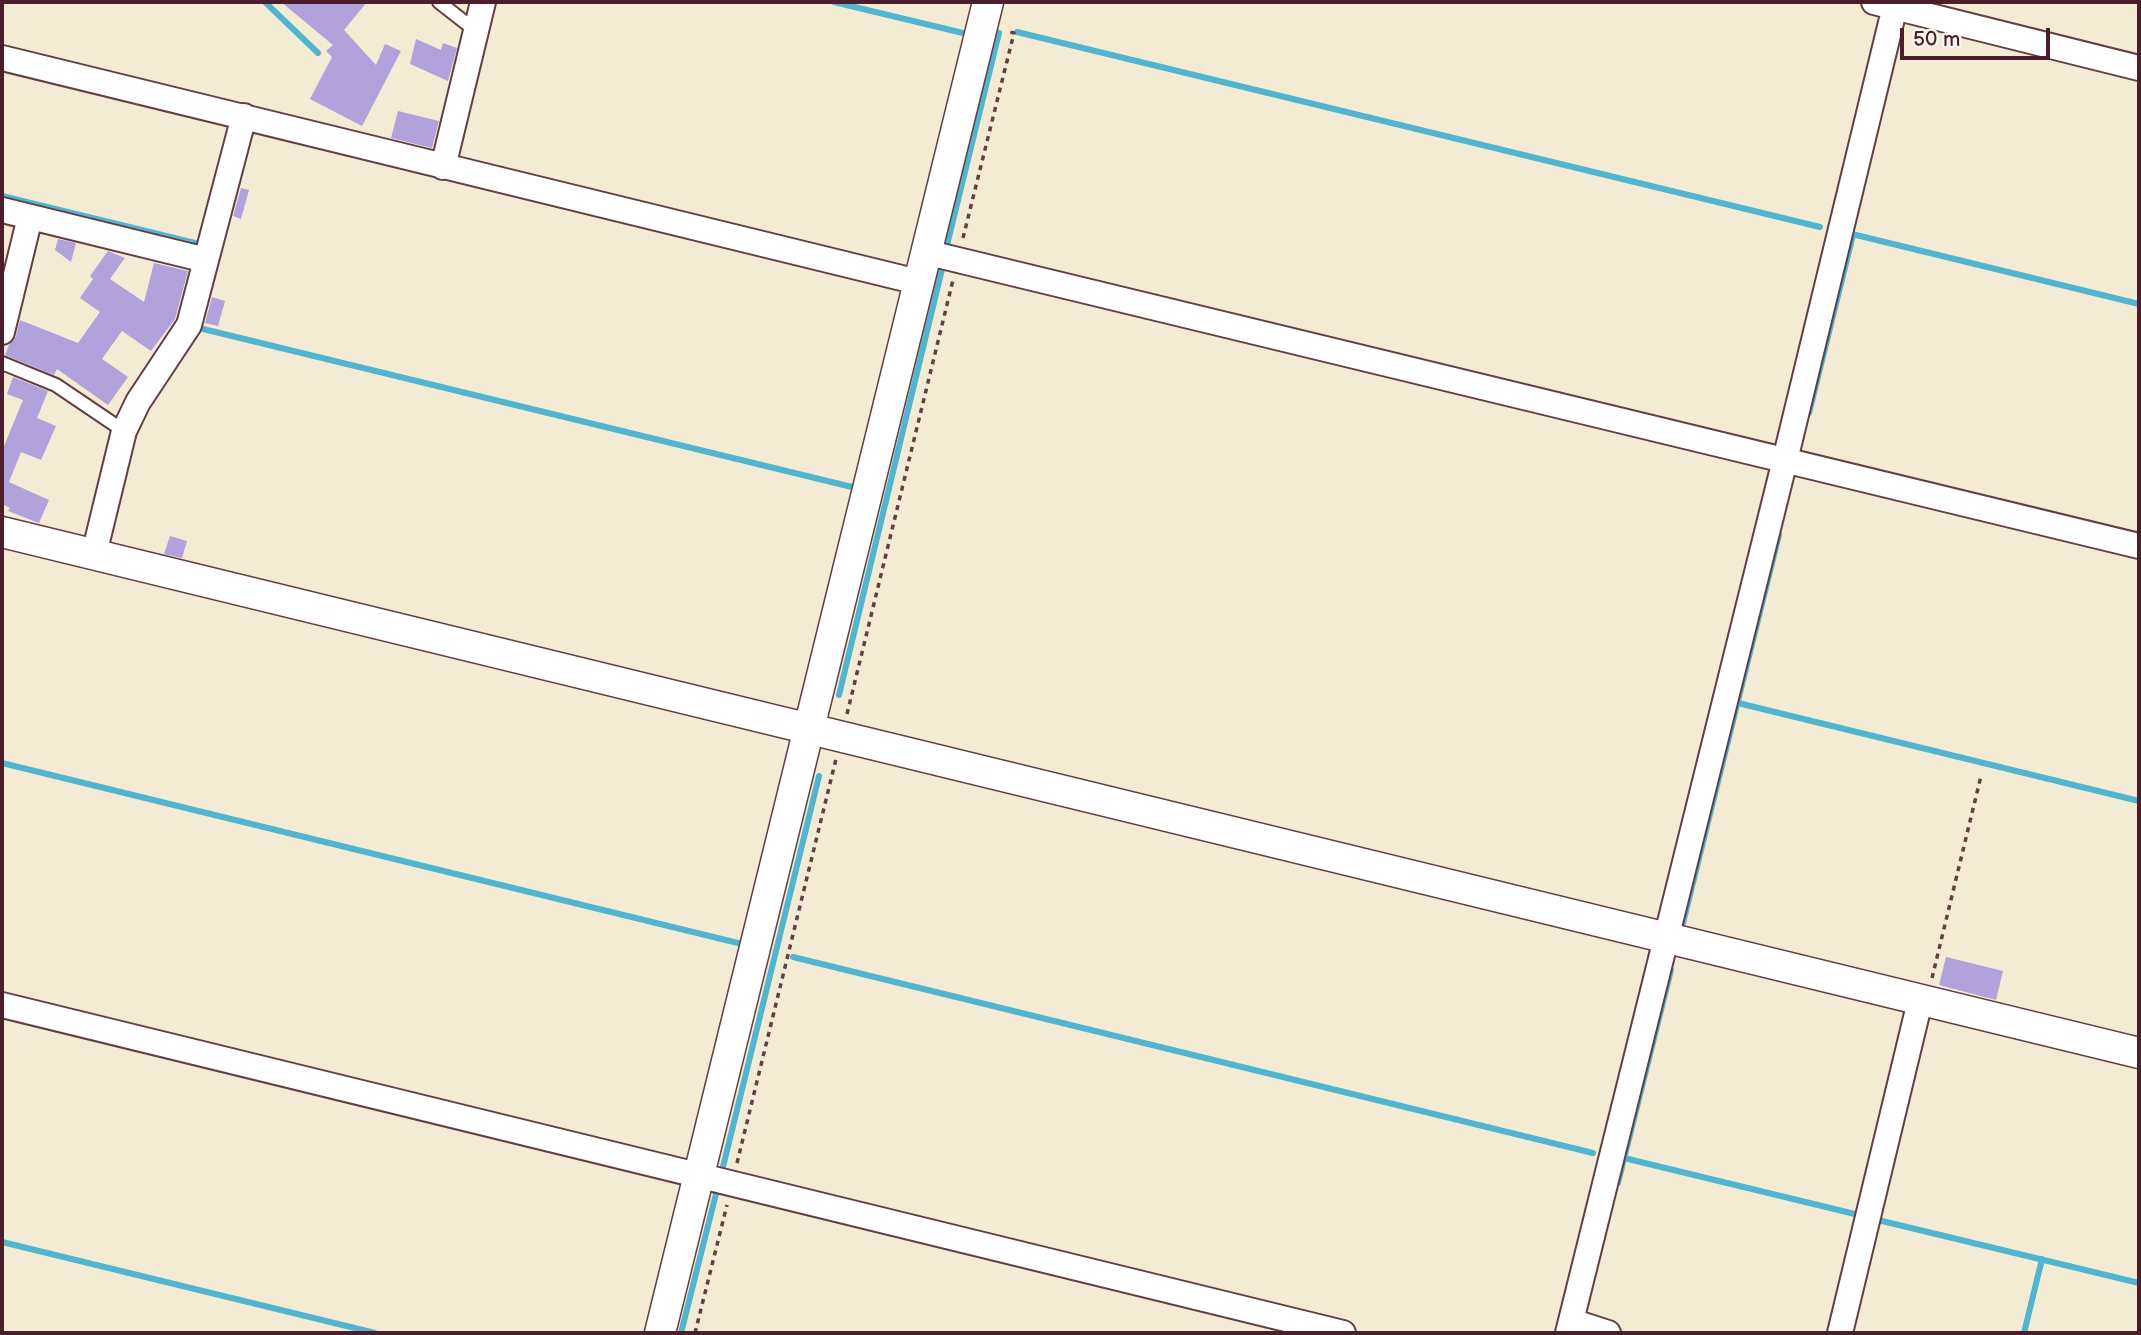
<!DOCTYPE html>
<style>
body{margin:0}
#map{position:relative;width:2141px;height:1335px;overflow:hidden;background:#f3ebd4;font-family:"Balsamiq Sans",sans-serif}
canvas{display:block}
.frame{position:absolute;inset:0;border:4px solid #4a1f2b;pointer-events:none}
.scale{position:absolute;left:1900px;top:28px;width:150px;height:32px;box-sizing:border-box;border:4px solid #4a1f2b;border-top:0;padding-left:9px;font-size:21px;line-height:24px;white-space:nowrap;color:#4a1f2b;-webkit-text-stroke:5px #fbf7ec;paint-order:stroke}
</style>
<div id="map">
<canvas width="2141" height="1335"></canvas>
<div class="frame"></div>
<div class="scale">50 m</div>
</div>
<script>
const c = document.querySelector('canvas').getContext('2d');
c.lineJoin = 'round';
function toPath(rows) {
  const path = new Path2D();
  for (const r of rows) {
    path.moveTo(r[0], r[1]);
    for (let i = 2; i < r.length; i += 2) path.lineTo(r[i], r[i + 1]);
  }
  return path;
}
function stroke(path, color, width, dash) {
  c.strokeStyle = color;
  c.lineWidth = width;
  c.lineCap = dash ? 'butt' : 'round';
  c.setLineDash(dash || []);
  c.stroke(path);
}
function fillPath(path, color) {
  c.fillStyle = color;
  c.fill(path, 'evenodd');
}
stroke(toPath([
 [265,2,318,53],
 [834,2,963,33],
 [1017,32,1820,227],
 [2,196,195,243],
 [1852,234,2139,304],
 [947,245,999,33],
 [199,328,852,487],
 [1809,413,1853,235],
 [839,695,944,261],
 [1738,703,2139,801],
 [2,763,742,944],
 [1682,927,1779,535],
 [793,957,1593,1153],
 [1624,1158,1859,1215],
 [721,1175,819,776],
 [1618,1183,1671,970],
 [1878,1220,2139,1283],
 [2,1242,375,1333],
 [681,1333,718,1186],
 [2024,1333,2042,1259]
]), '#52b5d0', 6);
fillPath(toPath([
 [281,2,367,2,344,30,376,65,385,44,401,51,362,126,310,99,332,57,326,51,333,45],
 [416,39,441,50,443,43,457,48,448,81,410,64],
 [398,111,439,121,432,148,391,138],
 [241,188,249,190,241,219,233,216],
 [58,239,76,243,71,262,55,250],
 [108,251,125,258,110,279,144,302,154,263,188,271,175,319,151,351,122,331,102,359,128,377,108,405,57,369,54,375,5,355,9,345,16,336,20,320,78,343,100,312,80,298,93,279,90,276],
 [212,297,225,301,218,326,205,323],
 [13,377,48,391,37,418,56,426,41,460,21,452,9,482,49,500,39,523,8,511,10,508,2,504,2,451,23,400,7,394],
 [170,536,187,541,182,558,164,554],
 [1946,957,2003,971,1996,1000,1939,985]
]), '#b1a2db');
const service = toPath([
 [439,2,476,31],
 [2,363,56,385,124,431]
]);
const minor = toPath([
 [1874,2,2139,68],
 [2,58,918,282],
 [443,167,483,2],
 [2,210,206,260],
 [925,252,2139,546],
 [2,332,30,217],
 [94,554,124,431,138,402,189,325,244,116],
 [2,1005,1343,1333],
 [1571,1321,1608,1333],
 [1568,1333,1785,460,1896,2],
 [1840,1333,1920,1001]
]);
const tertiary = toPath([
 [2,532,2139,1053],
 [660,1333,988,2]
]);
stroke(service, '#633e44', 16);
stroke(minor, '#633e44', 28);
stroke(tertiary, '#633e44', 33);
stroke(toPath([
 [963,238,1014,33,1006,31],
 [847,714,953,280],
 [1932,978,1981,776],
 [737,1163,836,759],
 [695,1333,727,1205]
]), '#633e44', 3.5, [5, 5]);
stroke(service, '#fff', 12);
stroke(minor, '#fff', 24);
stroke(tertiary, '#fff', 30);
</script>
